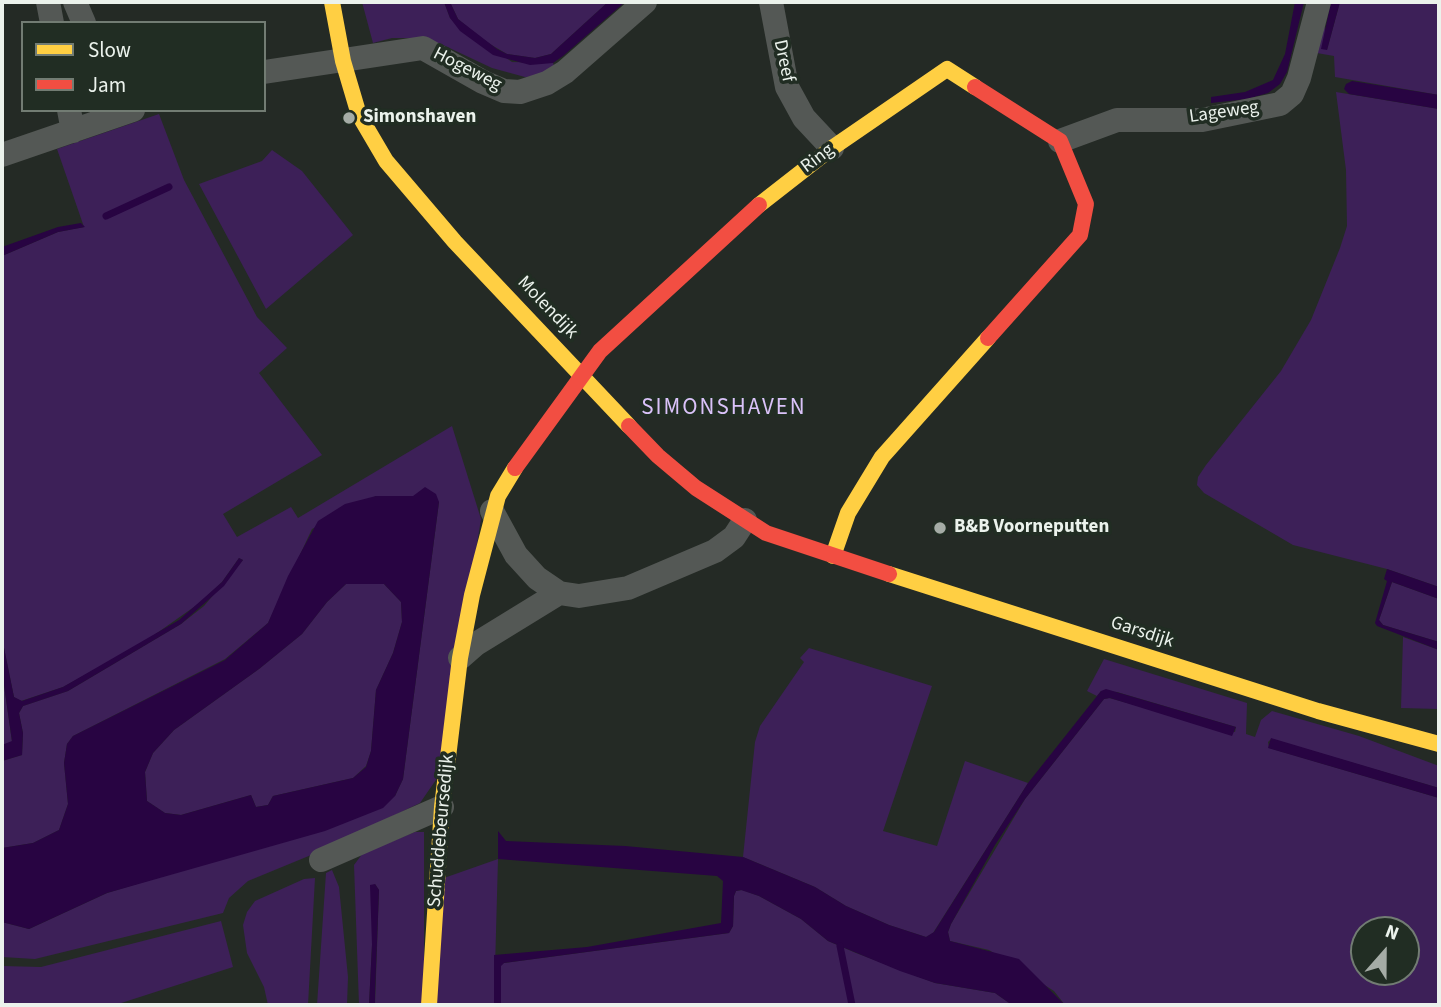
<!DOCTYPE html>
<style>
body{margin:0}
#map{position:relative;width:1441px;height:1007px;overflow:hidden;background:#242a25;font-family:"Source Sans 3",sans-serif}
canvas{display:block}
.frame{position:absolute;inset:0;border:4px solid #ebf2ec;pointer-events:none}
.legend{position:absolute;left:21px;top:21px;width:245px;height:91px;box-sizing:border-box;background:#212d23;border:2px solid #727c73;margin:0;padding:9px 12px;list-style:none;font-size:21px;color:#ebf2ec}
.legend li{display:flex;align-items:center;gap:14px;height:35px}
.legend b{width:35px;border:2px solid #727c73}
.north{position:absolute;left:1350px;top:916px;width:70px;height:70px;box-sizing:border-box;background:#212d23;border:2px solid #727c73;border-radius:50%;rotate:21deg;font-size:19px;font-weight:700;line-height:28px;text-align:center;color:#ebf2ec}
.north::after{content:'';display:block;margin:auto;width:24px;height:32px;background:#a5aca6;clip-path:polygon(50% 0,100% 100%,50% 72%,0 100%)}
</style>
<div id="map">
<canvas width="1441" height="1007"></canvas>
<div class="frame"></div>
<ul class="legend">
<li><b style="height:9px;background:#ffcf43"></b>Slow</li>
<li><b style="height:9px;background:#f24e42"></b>Jam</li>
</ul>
<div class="north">N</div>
</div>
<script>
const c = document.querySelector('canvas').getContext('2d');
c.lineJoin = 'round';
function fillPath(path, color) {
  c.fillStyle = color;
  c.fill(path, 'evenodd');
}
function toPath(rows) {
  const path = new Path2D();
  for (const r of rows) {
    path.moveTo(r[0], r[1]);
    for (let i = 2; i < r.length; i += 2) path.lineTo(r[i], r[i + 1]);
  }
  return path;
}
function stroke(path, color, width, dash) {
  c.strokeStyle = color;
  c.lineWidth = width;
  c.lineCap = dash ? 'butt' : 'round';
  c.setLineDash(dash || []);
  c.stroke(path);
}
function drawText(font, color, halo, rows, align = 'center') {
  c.font = font + ' "Source Sans 3",sans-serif';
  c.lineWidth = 7;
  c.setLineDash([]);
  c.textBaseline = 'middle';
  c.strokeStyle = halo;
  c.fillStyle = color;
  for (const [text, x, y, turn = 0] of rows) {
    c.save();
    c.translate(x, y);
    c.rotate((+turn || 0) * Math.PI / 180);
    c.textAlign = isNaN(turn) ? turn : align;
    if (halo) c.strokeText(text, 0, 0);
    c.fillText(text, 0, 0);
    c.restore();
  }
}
fillPath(toPath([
 [362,2,444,2,450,18,512,62,553,63,556,70,544,76,525,77,492,68,441,44,417,38,392,38,373,43],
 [450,2,608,2,551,54,535,58,507,54,483,40,458,19],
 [1340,2,1439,2,1439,95,1335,77,1334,56,1311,52,1323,8,1327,50],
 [1336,92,1439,109,1439,587,1387,569,1293,545,1204,493,1197,485,1198,477,1206,465,1281,371,1311,320,1340,248,1347,226,1346,170],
 [159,114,184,180,257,317,287,348,259,373,322,455,223,514,237,537,291,507,298,518,452,426,481,519,440,774,420,803,316,853,248,881,229,898,223,913,35,959,2,957,2,922,29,929,107,893,180,871,395,796,403,779,439,502,413,496,376,496,312,529,268,623,225,659,73,736,67,744,64,763,68,804,59,830,33,843,2,848,2,761,22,755,23,733,19,713,23,706,68,691,181,624,204,606,243,560,239,558,222,582,201,602,140,645,63,687,21,701,14,697,2,638,2,256,58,232,84,227,57,149],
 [272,150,302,171,353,235,266,309,199,184,262,161],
 [1392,582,1439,599,1439,642,1383,625,1379,620],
 [346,584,384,584,401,602,402,622,393,653,376,690,371,751,366,766,353,778,273,796,268,805,256,807,251,795,181,815,165,813,147,801,145,772,153,753,174,730,259,669,302,634,327,602],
 [1403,637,1439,650,1439,709,1401,708],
 [809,648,932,686,883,831,937,846,965,761,1028,783,933,933,926,937,889,925,846,906,815,887,743,857,755,742,760,726,804,662,800,658],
 [1104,659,1247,703,1246,734,1255,737,1261,720,1272,711,1359,736,1439,766,1439,788,1271,739,1268,742,1269,748,1439,798,1439,1005,1065,1005,1054,991,989,950,950,941,948,932,951,924,1025,799,1104,699,1109,698,1235,732,1236,727,1117,692,1101,691,1097,696,1087,691],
 [1364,930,1406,930,1406,972,1364,972],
 [2,671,12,742,2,745],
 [415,832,424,832,424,1005,375,1005,379,890,375,884,369,1005,359,1005,354,865,363,853],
 [498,859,494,1005,434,1005,444,878],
 [332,870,339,887,348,977,347,1005,317,1005,326,873],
 [315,878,308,1005,268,1005,264,987,247,953,243,925,247,912,255,901,304,879],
 [742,890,759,896,801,919,828,941,856,953,935,983,995,993,1012,1005,501,1005,501,965,504,963,729,933,733,926,734,896,736,891],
 [221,921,233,967,115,1005,2,1005,2,966,41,967]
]), '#3d2058');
fillPath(toPath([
 [444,2,450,2,458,19,497,49,507,54,535,58,551,54,608,2,625,2,563,56,553,63,530,65,493,55,460,31,450,18],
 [1295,2,1304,2,1287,72,1280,84,1268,93,1247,99,1211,103,1211,97,1245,92,1273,80,1285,54],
 [1331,2,1340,2,1327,50,1321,49],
 [1352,81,1439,95,1439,109,1349,94,1344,89,1346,84],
 [81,223,85,227,58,232,2,256,2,247,58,227],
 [425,487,436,494,439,502,403,779,395,796,383,808,325,831,107,893,29,929,2,922,2,848,33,843,59,830,68,804,64,763,67,744,73,736,225,660,268,623,288,576,318,521,345,504,376,496,413,496],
 [346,584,384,584,401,602,402,622,393,653,376,690,371,751,366,767,353,778,273,796,268,805,256,807,251,795,181,815,165,813,147,801,145,772,153,753,174,730,259,669,302,634,327,602],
 [239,558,243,560,224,586,181,624,68,691,23,706,19,713,23,733,22,755,2,761,2,745,12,741,2,671,2,638,14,697,22,701,63,687,179,620,222,582],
 [1387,569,1439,587,1439,599,1392,582,1379,620,1383,625,1439,642,1439,650,1377,626,1375,623,1387,581,1384,579],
 [1106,689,1236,727,1232,736,1110,698,1104,699,1025,799,995,845,951,924,948,932,950,941,1019,959,1065,1005,1012,1005,995,993,935,983,900,971,828,941,801,919,759,896,741,890,736,891,734,896,733,926,729,933,504,963,501,966,501,1005,494,1005,494,955,587,947,721,923,723,881,717,876,498,859,498,831,506,841,625,846,743,857,815,887,846,906,889,925,926,937,934,932,1028,783,1101,691],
 [1271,738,1439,788,1439,798,1268,748],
 [375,884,379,890,375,994,375,1005,369,1005,372,945,370,885]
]), '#280442');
stroke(toPath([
 [106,216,169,187],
 [840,946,852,1005]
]), '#280442', 7);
stroke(toPath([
 [48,2,52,23],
 [75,2,84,23],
 [771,2,787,87,804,118,832,148],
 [264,72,423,48,483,82,504,91,520,92,547,83,565,72,645,2],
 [69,110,73,131],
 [1060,141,1117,120,1202,120,1280,104,1292,94,1299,78,1319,2],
 [2,155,133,110],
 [492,511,516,555,537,578,559,593,579,596,628,588,715,551,734,537,745,520],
 [460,658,476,644,559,593],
 [321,860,442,807]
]), '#545855', 24);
stroke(toPath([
 [332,2,343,61,359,115,386,161,455,242,629,426],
 [759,205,832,148,947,69,975,87],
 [833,556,848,513,882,457,988,338],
 [889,574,1318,711,1439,744],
 [429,1005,442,807,460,658,472,595,498,496,515,468]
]), '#ffcf43', 16);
stroke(toPath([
 [975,87,1060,141,1086,204,1080,235,988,338],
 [629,426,658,456,696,488,766,533,889,574],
 [515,468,600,351,759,205]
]), '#f24e42', 16);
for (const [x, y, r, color] of [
 [349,118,7,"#a5aca6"],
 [940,528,7,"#a5aca6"]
]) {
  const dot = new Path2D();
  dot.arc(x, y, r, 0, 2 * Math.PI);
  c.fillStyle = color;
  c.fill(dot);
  stroke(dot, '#212d23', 2.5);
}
drawText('19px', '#ebf2ec', '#212d23', [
 ["Dreef",783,61,78],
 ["Hogeweg",467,70,27],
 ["Lageweg",1224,113,-8],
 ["Ring",818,159,-37],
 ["Molendijk",547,308,46],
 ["Garsdijk",1142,633,18],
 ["Schuddebeursedijk",442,831,-85]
]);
drawText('bold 19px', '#ebf2ec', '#212d23', [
 ["Simonshaven",363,118],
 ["B&B Voorneputten",954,528]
], 'left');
c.letterSpacing = '2px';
drawText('23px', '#dac2f9', '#212d23', [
 ["SIMONSHAVEN",724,409]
]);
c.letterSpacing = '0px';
</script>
